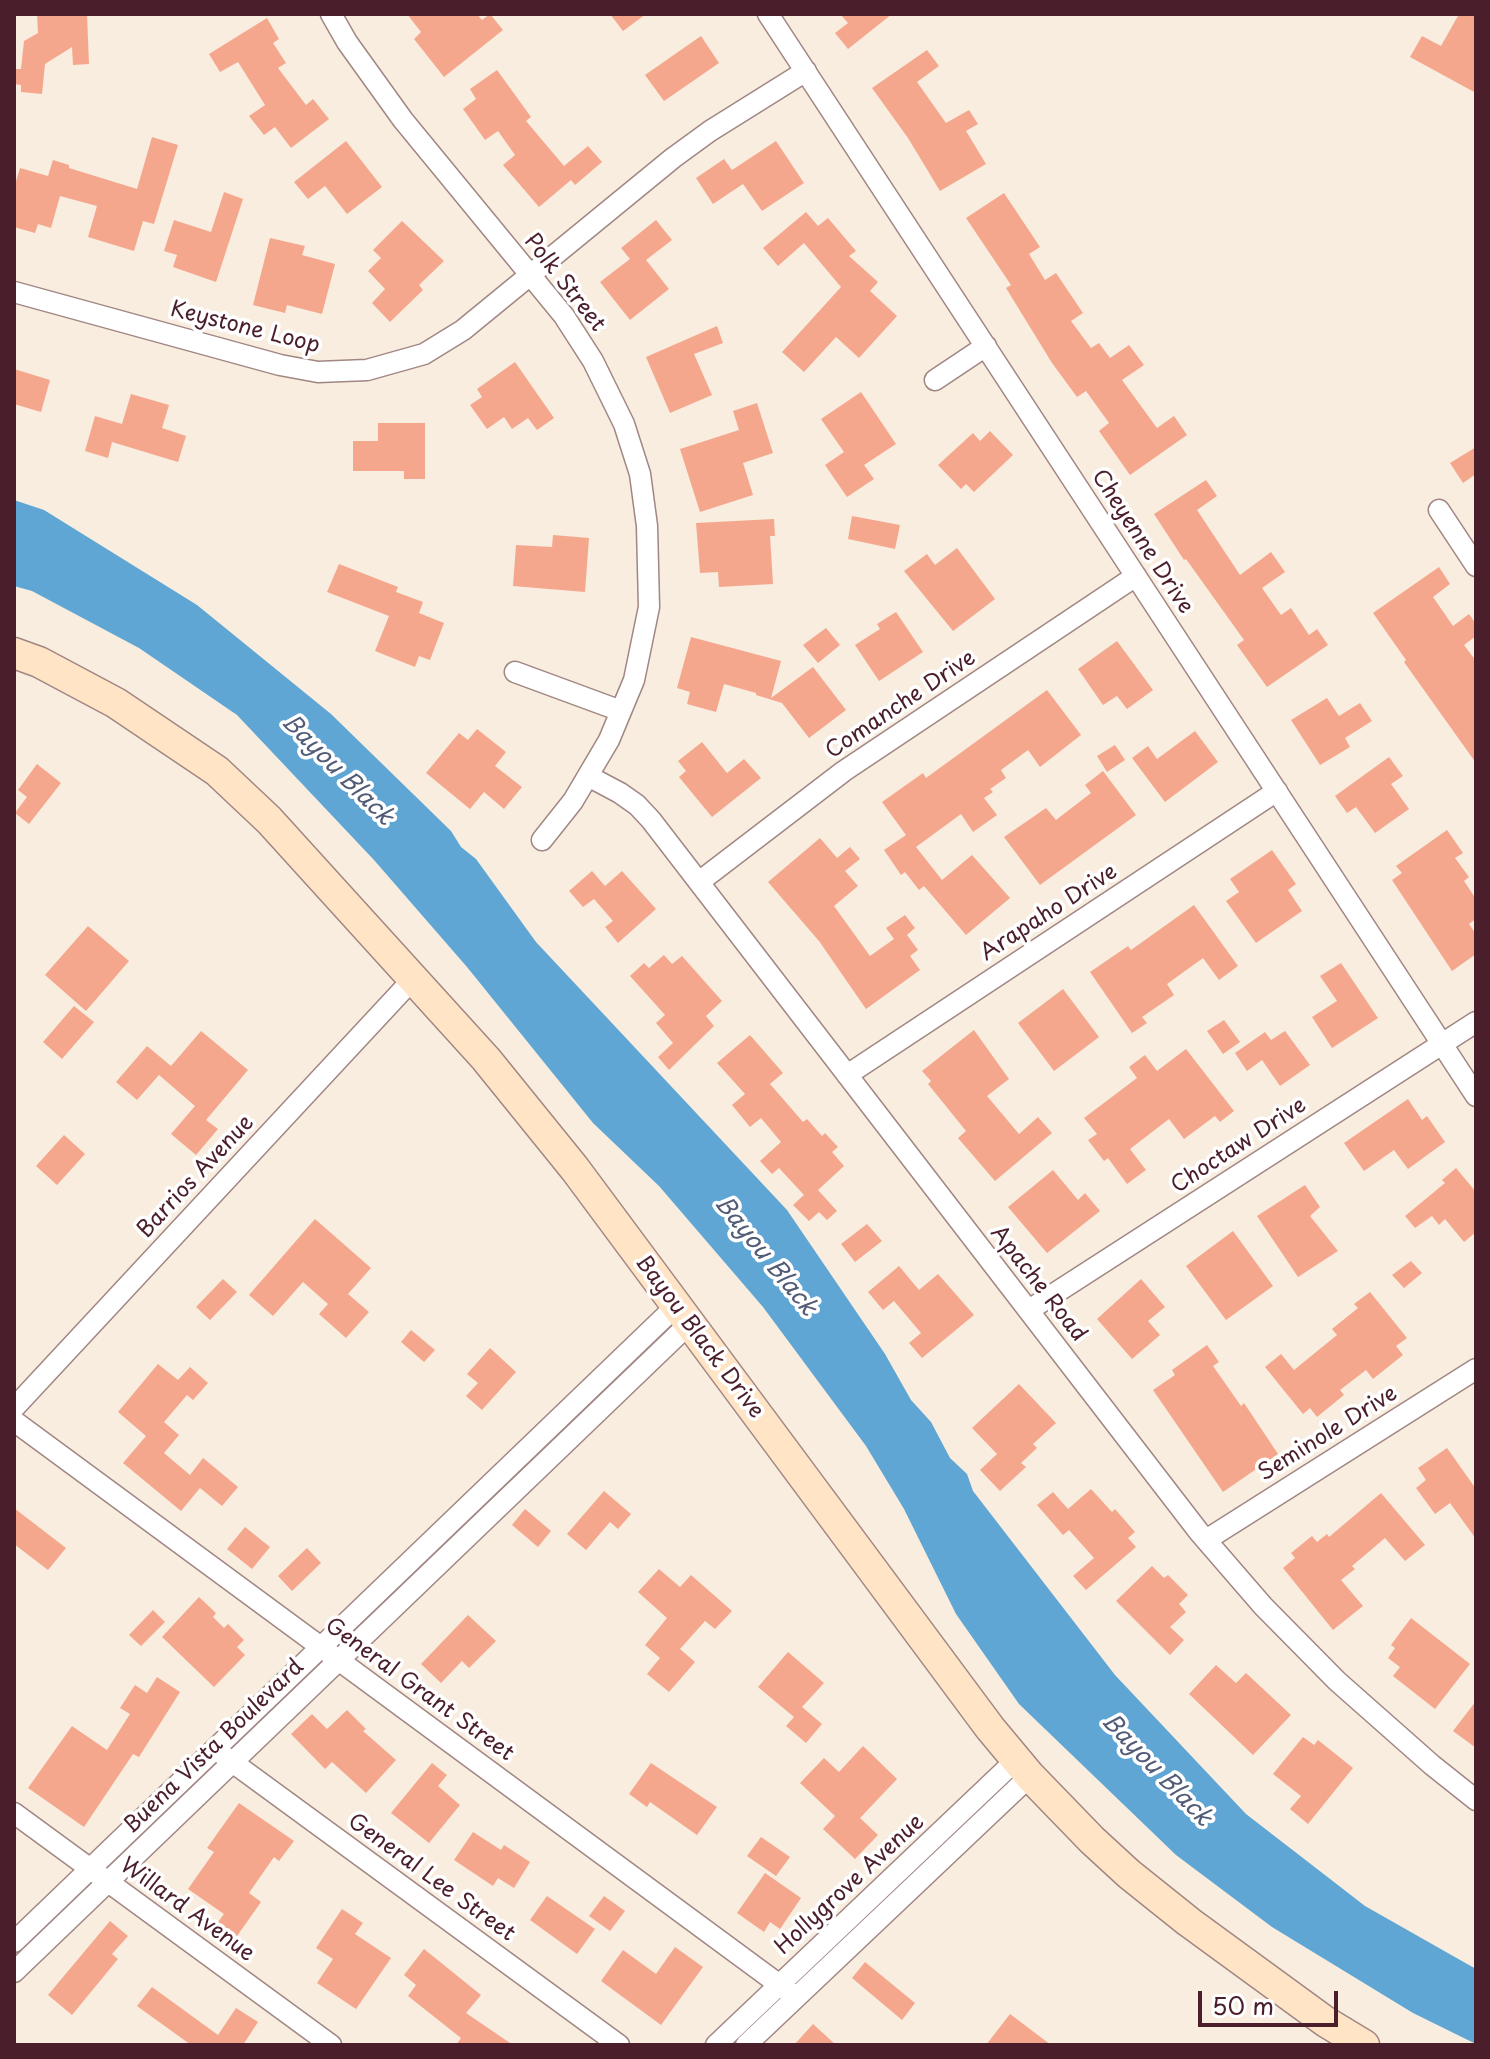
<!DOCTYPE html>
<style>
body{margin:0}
#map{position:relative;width:1490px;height:2059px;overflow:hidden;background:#f8edde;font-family:"Playpen Sans",sans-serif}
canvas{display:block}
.frame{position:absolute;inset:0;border:16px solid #4a1f2b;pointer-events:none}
.scale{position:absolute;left:1198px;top:1991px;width:140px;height:36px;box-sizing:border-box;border:4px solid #4a1f2b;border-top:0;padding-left:10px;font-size:24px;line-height:28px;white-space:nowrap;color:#4a1f2b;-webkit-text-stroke:6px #fff;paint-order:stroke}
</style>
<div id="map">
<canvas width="1490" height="2059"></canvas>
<div class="frame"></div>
<div class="scale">50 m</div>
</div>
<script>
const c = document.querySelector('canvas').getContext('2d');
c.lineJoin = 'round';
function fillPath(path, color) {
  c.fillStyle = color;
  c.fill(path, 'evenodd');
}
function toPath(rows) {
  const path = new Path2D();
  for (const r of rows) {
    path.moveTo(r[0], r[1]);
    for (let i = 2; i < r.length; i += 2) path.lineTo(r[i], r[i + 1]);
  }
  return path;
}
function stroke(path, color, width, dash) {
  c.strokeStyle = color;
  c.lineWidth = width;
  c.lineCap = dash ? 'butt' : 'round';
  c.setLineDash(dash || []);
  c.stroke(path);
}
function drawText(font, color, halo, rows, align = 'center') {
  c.font = font + ' "Playpen Sans",sans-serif';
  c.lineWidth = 7;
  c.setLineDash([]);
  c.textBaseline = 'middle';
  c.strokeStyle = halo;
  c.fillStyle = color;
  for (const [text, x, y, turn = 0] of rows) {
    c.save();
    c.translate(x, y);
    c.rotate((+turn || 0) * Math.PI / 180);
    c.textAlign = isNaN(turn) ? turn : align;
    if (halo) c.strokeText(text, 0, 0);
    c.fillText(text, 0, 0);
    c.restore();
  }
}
fillPath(toPath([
 [14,500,44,510,197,605,331,714,451,831,461,847,476,859,536,942,787,1210,885,1354,911,1400,931,1422,950,1458,967,1474,973,1491,1115,1675,1246,1814,1365,1906,1476,1969,1476,2044,1413,2013,1272,1927,1176,1855,1019,1704,956,1614,904,1509,866,1446,763,1307,659,1186,593,1123,467,967,374,860,237,715,139,648,32,591,14,586]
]), '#5fa6d5');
fillPath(toPath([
 [37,14,87,14,89,64,73,65,72,47,45,64,42,94,21,92,21,85,14,84,16,69,21,69,24,41,38,33],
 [407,14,477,14,482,20,490,14,503,30,444,77,414,39,421,32],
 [610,14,646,14,623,31],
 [840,14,892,14,848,49,835,33,848,23],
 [1459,14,1476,14,1476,93,1410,57,1422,36,1441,46],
 [267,18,279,39,273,43,286,63,278,68,306,105,313,99,329,119,291,148,275,127,264,135,249,116,265,105,238,62,220,72,209,54],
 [701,36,719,63,664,101,645,75],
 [927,50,939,66,917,82,946,123,969,110,978,124,966,131,986,164,940,191,908,138,872,88],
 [497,70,531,117,526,121,564,166,588,146,602,162,575,185,571,180,539,207,503,165,515,155,498,131,485,140,463,109,476,99,470,89],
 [152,137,178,145,154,224,143,221,134,251,88,237,97,206,60,196,51,228,38,224,35,233,14,227,14,188,20,168,48,176,53,160,69,165,69,168,137,189],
 [346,141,382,187,347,214,325,186,308,199,294,182],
 [776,141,804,183,762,211,743,184,713,204,696,178,724,159,732,170],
 [224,192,243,199,216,282,173,267,177,255,164,251,174,220,211,232],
 [1004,193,1040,247,1029,254,1045,280,1056,273,1083,313,1071,321,1091,348,1099,343,1110,358,1129,345,1144,365,1122,380,1157,428,1174,416,1187,435,1130,475,1099,431,1109,423,1086,391,1077,397,1052,363,1006,288,1011,285,966,218],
 [806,212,818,226,828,218,856,251,849,256,878,282,870,291,897,316,859,358,836,337,804,372,782,352,841,287,804,243,778,266,763,248],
 [656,220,672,240,646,260,669,289,630,320,600,282,630,259,621,248],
 [402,221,444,261,419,285,423,290,390,322,372,303,385,289,368,271,381,258,373,250],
 [270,238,305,246,302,255,335,264,322,314,287,305,285,313,253,305],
 [717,326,723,343,694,354,712,395,670,413,646,357],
 [515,362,554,418,537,430,528,418,512,429,504,417,487,429,470,405,482,397,477,389],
 [14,369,50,380,41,412,14,404],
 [861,392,896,444,864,465,874,479,847,497,825,465,844,452,821,419],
 [131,394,169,405,162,428,186,436,178,462,112,442,108,458,85,451,95,416,122,424],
 [757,403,773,453,743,463,753,495,700,512,680,449,739,430,733,411],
 [378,423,425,423,425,479,404,479,404,471,353,471,353,441,378,441],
 [990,431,1013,455,974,492,966,484,961,489,938,465,973,433,980,441],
 [1476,447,1476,474,1463,483,1450,463],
 [1206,480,1217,496,1197,510,1240,575,1271,552,1285,572,1262,588,1281,615,1291,608,1309,635,1317,629,1328,645,1267,687,1237,645,1244,640,1186,559,1184,560,1154,514],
 [852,516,900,525,895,549,848,539],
 [774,519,775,536,770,536,773,584,719,587,718,572,700,573,696,523],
 [553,535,589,538,585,592,513,586,516,545,552,547],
 [957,548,995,599,953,631,904,571,927,554,935,565],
 [339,564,398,587,396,592,423,602,419,613,444,623,430,660,419,656,415,667,375,651,389,616,327,592],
 [1439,567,1450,584,1433,597,1453,626,1469,614,1476,624,1476,636,1464,645,1476,661,1476,763,1404,662,1406,660,1373,613],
 [896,612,923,652,879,681,855,645,880,629,877,624],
 [826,628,840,645,818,663,803,645],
 [691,637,781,661,771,698,813,667,846,710,809,738,782,703,756,695,756,693,724,684,716,712,687,704,690,692,677,688],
 [1117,641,1153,690,1127,709,1117,696,1103,705,1078,669],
 [1047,690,1081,735,1040,767,1028,750,1001,770,1006,778,990,789,993,792,984,798,997,815,973,832,961,814,916,847,942,880,972,855,1010,898,966,935,924,886,919,890,905,872,901,875,884,850,906,835,882,802,923,773,926,778],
 [1327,698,1339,716,1360,703,1372,721,1345,738,1350,747,1320,765,1291,720],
 [477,729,506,752,495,766,522,787,504,809,484,792,470,809,426,773,459,733,468,740],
 [1195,731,1218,762,1165,802,1132,758,1148,746,1157,759],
 [702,742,727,773,744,759,761,778,712,817,679,777,686,771,678,761],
 [1115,745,1125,760,1107,772,1097,756],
 [1389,757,1403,776,1391,784,1409,809,1375,833,1356,807,1347,813,1335,796],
 [37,764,61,783,29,824,15,813,27,797,18,790],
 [1103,771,1136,815,1040,885,1004,837,1046,808,1056,820,1091,793,1085,785],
 [1447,830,1463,853,1455,858,1469,877,1464,881,1476,899,1476,919,1469,924,1476,934,1476,954,1452,971,1392,880,1402,873,1396,866],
 [820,838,837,858,850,847,860,859,845,871,858,886,834,906,870,956,894,939,886,928,905,915,915,928,907,935,918,950,910,956,920,970,866,1009,819,941,768,882],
 [1272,850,1296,884,1288,890,1302,911,1256,943,1226,901,1239,892,1230,879],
 [592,871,605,886,622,871,656,909,618,943,605,927,613,921,594,899,583,907,569,891],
 [1194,905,1238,966,1219,980,1203,958,1167,984,1174,995,1142,1017,1147,1023,1132,1033,1090,972,1128,946,1131,950],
 [88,926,129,961,86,1011,45,975],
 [664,955,672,964,682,956,722,1001,706,1016,714,1026,669,1070,658,1057,673,1043,656,1023,665,1015,630,976,644,963,649,968],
 [1341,963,1378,1018,1332,1048,1312,1017,1337,1001,1320,976],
 [1063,989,1099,1037,1054,1071,1018,1023],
 [74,1006,94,1022,62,1059,43,1042],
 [1224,1020,1240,1042,1223,1054,1207,1031],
 [974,1030,1009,1079,987,1096,1019,1134,1038,1117,1052,1133,995,1181,958,1138,966,1131,928,1084,931,1081,922,1071],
 [201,1031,248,1070,206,1120,218,1129,196,1155,171,1134,195,1106,159,1075,137,1100,116,1082,147,1046,171,1066],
 [1285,1031,1310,1065,1280,1086,1262,1060,1247,1071,1235,1053,1265,1032,1271,1040],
 [750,1035,783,1073,770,1084,803,1122,807,1119,822,1136,825,1133,838,1147,832,1152,844,1166,818,1190,837,1211,827,1220,819,1212,809,1221,793,1205,804,1195,779,1168,772,1174,760,1161,781,1142,761,1118,750,1127,732,1105,745,1094,717,1063],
 [1186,1049,1234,1111,1220,1122,1215,1116,1184,1139,1169,1119,1130,1149,1146,1170,1127,1184,1108,1158,1104,1161,1088,1140,1097,1134,1084,1118,1137,1078,1129,1067,1145,1055,1157,1071],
 [1408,1099,1422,1120,1427,1116,1445,1142,1408,1169,1394,1150,1364,1171,1344,1143],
 [64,1135,85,1154,57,1185,36,1166],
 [1456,1168,1476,1192,1476,1232,1464,1242,1445,1219,1439,1225,1432,1216,1415,1228,1405,1216,1445,1183,1442,1180],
 [1053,1170,1078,1200,1085,1193,1100,1211,1047,1253,1008,1207],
 [1305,1185,1320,1207,1310,1216,1338,1251,1298,1277,1257,1216],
 [315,1219,371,1268,348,1294,369,1312,346,1338,319,1314,328,1304,303,1282,273,1316,249,1295],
 [867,1224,882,1241,855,1262,841,1244],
 [1233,1231,1273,1286,1226,1320,1186,1266],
 [1411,1261,1422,1273,1404,1288,1392,1275],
 [899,1266,919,1290,938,1274,974,1315,922,1358,909,1343,921,1333,894,1301,883,1310,868,1292],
 [223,1279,237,1292,210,1320,196,1307],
 [1141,1279,1165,1307,1148,1321,1160,1335,1132,1359,1097,1319],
 [1370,1292,1407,1338,1396,1346,1403,1355,1373,1379,1366,1370,1340,1390,1344,1395,1317,1417,1310,1408,1303,1414,1265,1367,1281,1354,1294,1370,1337,1335,1332,1329,1358,1308,1354,1304],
 [411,1330,435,1350,424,1362,401,1342],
 [1207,1345,1219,1362,1213,1366,1241,1406,1244,1403,1278,1454,1223,1492,1153,1390,1175,1375,1172,1370],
 [490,1348,516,1372,482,1410,466,1396,478,1383,467,1374],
 [158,1364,178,1380,190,1367,208,1383,193,1400,187,1395,164,1422,179,1435,164,1453,190,1475,203,1458,238,1487,222,1506,200,1488,181,1511,123,1463,146,1436,118,1412],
 [1019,1384,1056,1423,1033,1444,1037,1448,1021,1463,1026,1467,1000,1491,980,1470,997,1454,972,1428],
 [1447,1448,1476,1489,1476,1539,1450,1503,1435,1514,1416,1488,1426,1480,1418,1468],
 [1091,1489,1112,1512,1115,1509,1135,1532,1128,1538,1136,1547,1086,1590,1073,1576,1094,1558,1069,1530,1063,1535,1037,1505,1053,1492,1068,1509],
 [604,1491,631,1514,618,1529,610,1522,586,1550,567,1534],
 [1381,1493,1425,1545,1405,1561,1385,1538,1352,1566,1355,1569,1341,1580,1363,1606,1333,1630,1283,1568,1295,1558,1291,1553,1312,1536,1317,1542,1327,1534,1329,1537],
 [14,1508,66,1548,48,1570,14,1544],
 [525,1509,551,1531,538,1547,512,1525],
 [245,1527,270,1547,252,1569,227,1549],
 [307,1548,321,1563,292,1591,278,1576],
 [1152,1566,1164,1578,1168,1575,1188,1595,1179,1604,1186,1612,1170,1627,1184,1640,1170,1655,1116,1601],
 [659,1569,680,1587,691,1575,732,1611,715,1629,705,1621,680,1649,695,1662,669,1692,647,1674,660,1658,645,1645,667,1618,638,1592],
 [199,1597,216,1613,213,1617,224,1628,228,1624,244,1640,237,1647,245,1655,214,1687,162,1637],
 [153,1610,165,1622,141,1646,129,1635],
 [468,1615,496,1641,469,1668,462,1661,441,1683,421,1664],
 [1411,1618,1470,1664,1435,1709,1393,1676,1400,1667,1388,1658,1395,1648,1391,1645],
 [788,1652,824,1683,802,1707,822,1724,806,1743,786,1726,794,1717,758,1687],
 [1216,1665,1236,1683,1246,1673,1291,1715,1253,1755,1189,1694],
 [157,1677,180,1692,139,1757,133,1754,84,1827,28,1788,72,1726,107,1750,130,1714,120,1708,135,1685,147,1693],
 [1476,1701,1476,1748,1453,1731],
 [347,1710,366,1729,363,1731,396,1760,366,1793,332,1762,325,1769,291,1734,312,1714,327,1729],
 [1303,1737,1314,1745,1318,1740,1353,1768,1308,1824,1290,1809,1301,1796,1273,1774],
 [863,1746,897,1779,860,1818,878,1835,855,1859,823,1829,835,1816,800,1783,824,1758,839,1772],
 [432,1763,447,1775,438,1786,460,1805,429,1843,391,1813],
 [651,1763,717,1807,697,1835,650,1802,647,1807,629,1794],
 [239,1803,294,1841,279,1861,274,1857,249,1893,261,1902,237,1936,218,1922,224,1914,188,1889,214,1852,207,1848],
 [473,1832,501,1850,504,1845,530,1862,514,1888,498,1878,493,1886,454,1860],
 [761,1837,790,1857,776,1876,747,1856],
 [765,1873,801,1898,780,1929,770,1922,764,1932,737,1913],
 [547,1896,595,1929,577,1954,530,1920],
 [604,1896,625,1911,610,1931,589,1916],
 [342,1909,363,1923,355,1934,391,1958,356,2009,317,1983,333,1959,316,1948],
 [110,1921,128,1936,112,1954,118,1959,72,2015,48,1995],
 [675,1947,703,1967,661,2025,601,1981,623,1950,656,1974],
 [424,1949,481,1995,466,2013,513,2045,456,2045,461,2038,408,1996,416,1985,404,1975],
 [865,1962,915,2003,902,2020,852,1978],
 [152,1987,218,2035,236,2008,258,2022,243,2045,191,2045,137,2006],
 [1010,2014,1051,2045,986,2045],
 [813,2024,836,2045,794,2045]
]), '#f5a78e');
const street = toPath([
 [331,14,347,42,403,120,564,316,593,361,624,424,640,474,647,526,649,607,634,680,609,740,573,801,542,840],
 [768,14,1476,1096],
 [14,292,280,365,318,372,367,370,424,354,463,330,673,158,710,131,806,71],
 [935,380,986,346],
 [1439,510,1476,566],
 [515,672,621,711],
 [588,776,620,793,637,805,651,820,1199,1532,1263,1606,1337,1681,1432,1765,1476,1800],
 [699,882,844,771,1136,576],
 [847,1075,1277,791],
 [1029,1310,1476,1022],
 [14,1408,413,979],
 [14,1421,796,1997],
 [1206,1540,1476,1369],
 [224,1756,619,2045],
 [14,1813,331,2045],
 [14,1942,676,1306],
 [14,1972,689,1324],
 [716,2045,1016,1760],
 [746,2045,1030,1776]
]);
const secondary = toPath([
 [14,653,39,662,116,703,217,771,269,820,486,1059,575,1169,990,1728,1030,1776,1092,1840,1129,1874,1189,1922,1326,2022,1364,2045]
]);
stroke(street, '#a18684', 23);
stroke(secondary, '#a18684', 33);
stroke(street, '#fff', 20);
stroke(secondary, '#ffe4c6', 30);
drawText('22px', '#4a1f2b', '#fff', [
 ["Polk Street",564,283,52],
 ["Keystone Loop",245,328,14],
 ["Cheyenne Drive",1142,542,57],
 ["Comanche Drive",901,705,-34],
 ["Arapaho Drive",1049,913,-33],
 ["Choctaw Drive",1239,1146,-33],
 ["Barrios Avenue",196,1177,-47],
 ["Apache Road",1038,1284,52],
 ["Bayou Black Drive",699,1337,53],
 ["Seminole Drive",1328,1434,-32],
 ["General Grant Street",419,1690,36],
 ["Buena Vista Boulevard",214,1747,-44],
 ["General Lee Street",431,1878,36],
 ["Hollygrove Avenue",850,1885,-43],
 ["Willard Avenue",187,1910,36]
]);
drawText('italic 24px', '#535c77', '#fff', [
 ["Bayou Black",337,770,45],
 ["Bayou Black",765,1256,51],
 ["Bayou Black",1156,1770,46]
]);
</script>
